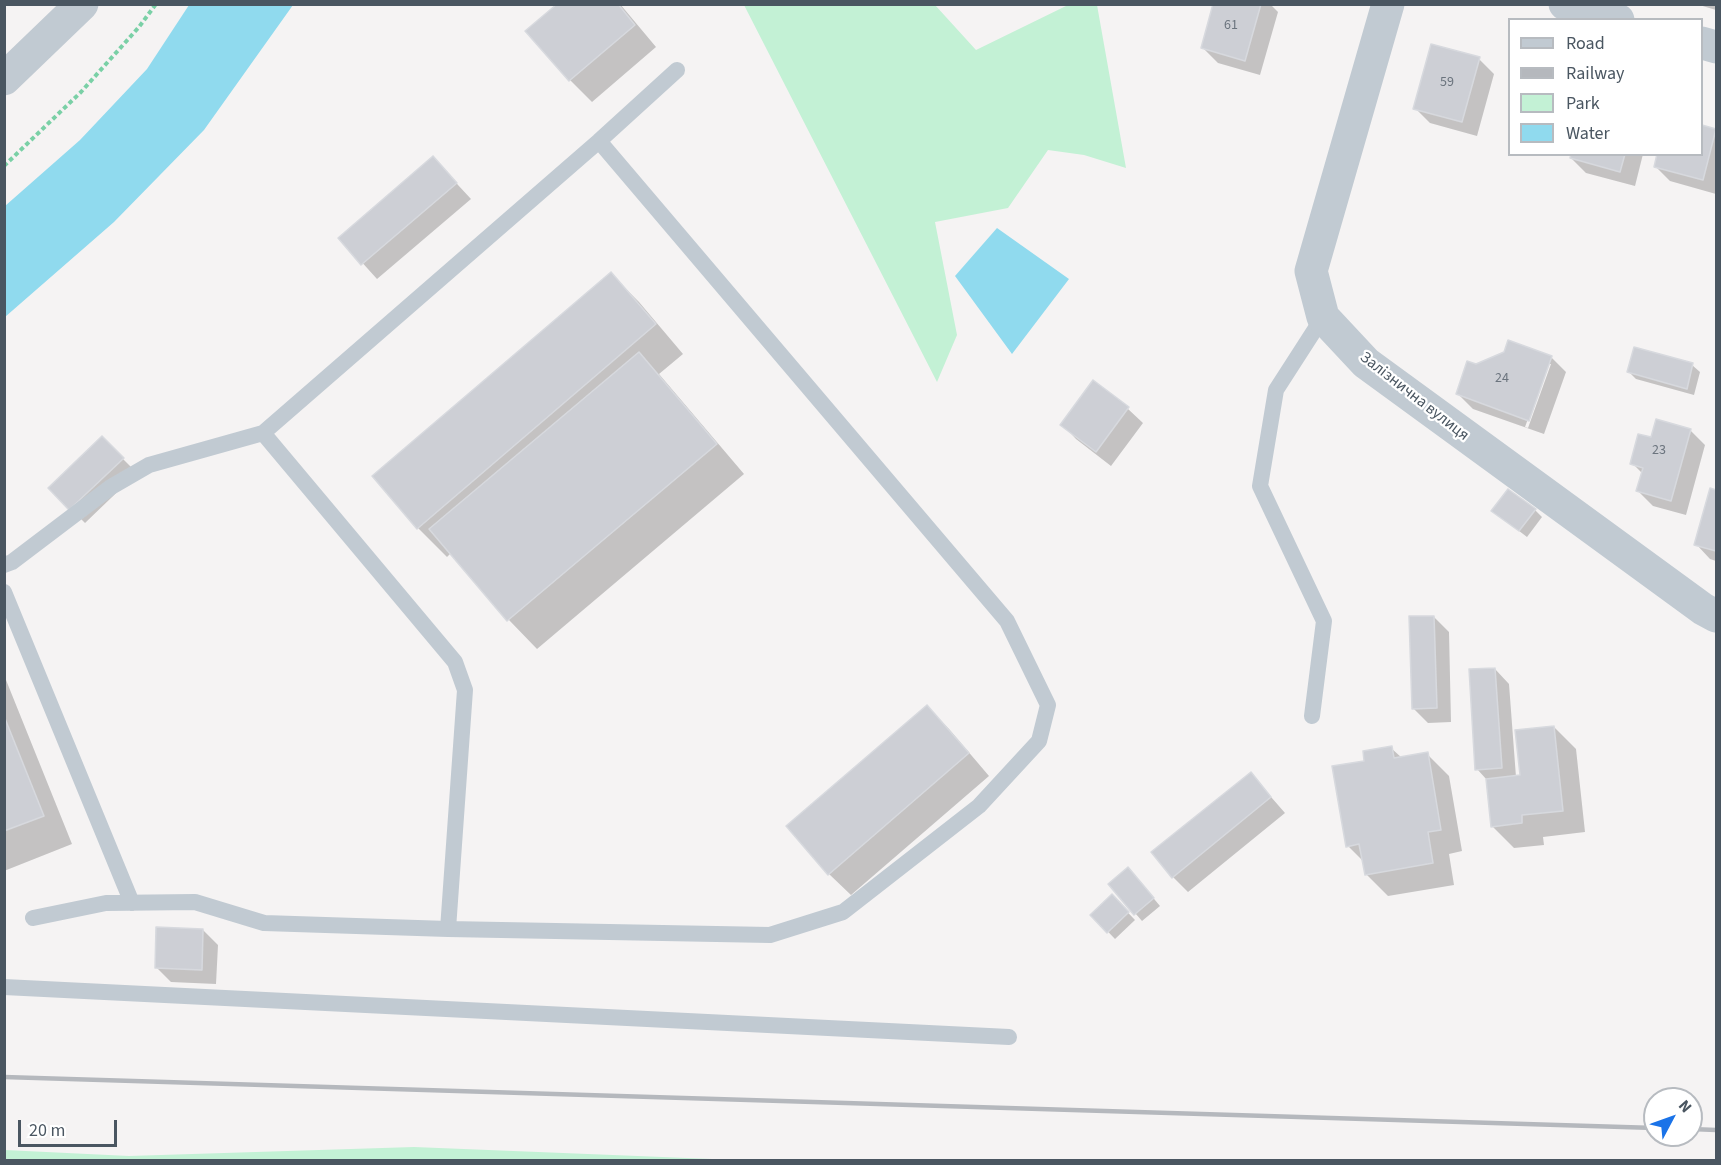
<!DOCTYPE html>
<meta charset="utf-8">
<style>
body{margin:0}
#map{position:relative;width:1721px;height:1165px;overflow:hidden;background:#f5f3f3;font-family:"Source Sans 3",sans-serif}
canvas{display:block}
.frame{position:absolute;inset:0;border:6px solid #4a5661;pointer-events:none}
.legend{position:absolute;left:1508px;top:18px;width:195px;height:138px;box-sizing:border-box;background:#fff;border:2px solid #b7bbc0;margin:0;padding:8px 10px;list-style:none;font-size:18px;color:#4a5661}
.legend li{display:flex;align-items:center;gap:12px;height:30px}
.legend b{width:30px;border:2px solid #b7bbc0}
.north{position:absolute;left:1643px;top:1087px;width:60px;height:60px;box-sizing:border-box;background:#fff;border:2px solid #b7bbc0;border-radius:50%;rotate:49deg;font-size:16px;font-weight:700;line-height:24px;text-align:center;color:#4a5661}
.north::after{content:'';display:block;margin:auto;width:21px;height:27px;background:#1a73e8;clip-path:polygon(50% 0,100% 100%,50% 72%,0 100%)}
.scale{position:absolute;left:18px;top:1120px;width:99px;height:27px;box-sizing:border-box;border:3px solid #4a5661;border-top:0;padding-left:8px;font-size:18px;line-height:21px;white-space:nowrap;color:#4a5661;-webkit-text-stroke:4px #fff;paint-order:stroke}
</style>
<div id="map">
<canvas width="1721" height="1165"></canvas>
<div class="frame"></div>
<ul class="legend">
<li><b style="height:8px;background:#c1cad2"></b>Road</li>
<li><b style="height:8px;background:#b5b8bd"></b>Railway</li>
<li><b style="height:16px;background:#c3f1d5"></b>Park</li>
<li><b style="height:16px;background:#90daee"></b>Water</li>
</ul>
<div class="north">N</div>
<div class="scale">20 m</div>
</div>
<script>
const c = document.querySelector('canvas').getContext('2d');
c.lineJoin = 'round';
function fillPath(path, color) {
  c.fillStyle = color;
  c.fill(path, 'evenodd');
}
function toPath(rows) {
  const path = new Path2D();
  for (const r of rows) {
    path.moveTo(r[0], r[1]);
    for (let i = 2; i < r.length; i += 2) path.lineTo(r[i], r[i + 1]);
  }
  return path;
}
function stroke(path, color, width, dash) {
  c.strokeStyle = color;
  c.lineWidth = width;
  c.lineCap = dash ? 'butt' : 'round';
  c.setLineDash(dash || []);
  c.stroke(path);
}
function drawText(font, color, halo, rows, align = 'center') {
  c.font = font + ' "Source Sans 3",sans-serif';
  c.lineWidth = 4.5;
  c.setLineDash([]);
  c.textBaseline = 'middle';
  c.strokeStyle = halo;
  c.fillStyle = color;
  for (const [text, x, y, turn = 0] of rows) {
    c.save();
    c.translate(x, y);
    c.rotate((+turn || 0) * Math.PI / 180);
    c.textAlign = isNaN(turn) ? turn : align;
    if (halo) c.strokeText(text, 0, 0);
    c.fillText(text, 0, 0);
    c.restore();
  }
}
fillPath(toPath([
 [744,5,935,5,976,50,1068,5,1097,5,1126,168,1084,155,1048,150,1008,208,935,222,957,335,937,382],
 [414,1147,737,1160,4,1160,5,1150,129,1156]
]), '#c3f1d5');
fillPath(toPath([
 [189,5,293,5,204,130,114,222,5,317,5,206,80,140,147,69],
 [997,228,1069,279,1012,354,955,276]
]), '#90daee');
fillPath(toPath([
 [559,4,620,4,656,47,592,102,570,80],
 [1215,4,1270,4,1278,12,1260,75,1218,63,1203,48],
 [1696,4,1716,4,1716,10],
 [1479,59,1494,74,1477,136,1430,123,1415,108],
 [1702,127,1716,131,1716,194,1670,181,1655,166,1702,154],
 [1572,154,1643,154,1635,186,1586,173,1571,158],
 [433,158,471,199,377,279,340,238],
 [611,274,639,302,683,354,659,374,744,474,537,649,509,620,451,553,447,557,418,528,374,476],
 [1551,357,1566,372,1544,434,1473,409,1458,394],
 [1548,364,1551,364,1528,428,1525,427],
 [1692,365,1700,372,1694,395,1636,379,1629,372],
 [1093,382,1128,409,1143,423,1111,466,1076,439,1062,424],
 [1690,430,1705,445,1686,515,1653,506,1638,491,1643,474,1632,463,1652,439],
 [102,438,137,473,85,523,50,488],
 [1711,490,1716,492,1716,561,1710,559,1696,544],
 [1535,510,1542,517,1527,537,1493,511],
 [1434,617,1449,632,1451,722,1428,723,1413,708],
 [1495,669,1509,684,1516,777,1521,776,1554,727,1576,749,1585,832,1543,837,1544,845,1514,848,1492,826,1487,780,1477,769],
 [4,675,72,844,4,871],
 [927,707,949,729,989,776,851,895,829,874],
 [1391,748,1402,758,1427,754,1449,776,1462,851,1449,854,1454,885,1388,896,1366,874,1364,862,1348,846,1366,762],
 [1251,774,1285,813,1188,892,1173,877],
 [1135,876,1160,906,1142,921,1110,884],
 [1112,896,1135,920,1115,939,1092,915],
 [203,930,218,945,216,984,171,982,156,967]
]), '#0003');
const building = toPath([
 [557,4,618,4,635,25,569,81,525,31,557,4],
 [1213,4,1261,4,1245,61,1201,48,1213,4],
 [1431,44,1480,57,1462,122,1413,109,1431,44],
 [1702,125,1716,129,1703,180,1654,167,1657,154,1702,154,1702,125],
 [1571,154,1625,154,1620,172,1570,158,1571,154],
 [433,156,457,183,361,265,338,238,433,156],
 [611,272,656,324,417,529,372,476,611,272],
 [1508,340,1552,356,1529,421,1456,394,1467,361,1476,364,1504,352,1508,340],
 [1634,347,1693,363,1687,389,1627,372,1634,347],
 [639,352,717,444,507,621,429,529,639,352],
 [1093,380,1129,407,1096,452,1060,425,1093,380],
 [1656,419,1691,429,1671,501,1636,491,1643,468,1630,464,1638,434,1651,437,1656,419],
 [102,436,124,458,69,510,48,488,102,436],
 [1710,488,1716,490,1716,551,1694,545,1710,488],
 [1508,489,1536,509,1519,531,1491,511,1508,489],
 [1409,616,1434,616,1437,708,1412,709,1409,616],
 [1495,668,1502,768,1475,770,1469,669,1495,668],
 [927,705,969,753,828,875,786,826,927,705],
 [4,716,44,816,4,831,4,716],
 [1554,726,1563,811,1522,815,1522,823,1491,827,1486,779,1520,775,1515,730,1554,726],
 [1392,746,1394,758,1428,752,1441,830,1428,832,1433,863,1365,875,1359,844,1346,847,1332,766,1364,761,1363,751,1392,746],
 [1251,772,1271,797,1172,878,1151,852,1251,772],
 [1128,867,1154,898,1134,915,1108,884,1128,867],
 [1112,894,1129,912,1107,933,1090,915,1112,894],
 [156,927,203,929,202,970,155,968,156,927]
]);
fillPath(building, '#cdcfd5');
stroke(building, '#d7d9de', 1.5);
stroke(toPath([
 [4,166,81,92,139,27,156,4]
]), '#7ad0a6', 4, [4.5, 3]);
stroke(toPath([
 [263,433,599,141,677,70],
 [4,565,12,562,111,487,149,465,263,433,455,662,465,690,448,929],
 [4,592,132,903],
 [1312,716,1324,621,1260,486,1276,390,1323,317],
 [33,918,106,903,195,902,264,923,448,929,770,935,843,912,979,806,1039,741,1048,705,1007,621,599,141],
 [4,987,1009,1037]
]), '#c1cad2', 16);
stroke(toPath([
 [1388,4,1311,271,1323,317,1366,363,1703,609,1716,616],
 [1565,4,1618,20],
 [1702,43,1716,47],
 [4,79,82,4]
]), '#c1cad2', 33);
stroke(toPath([
 [4,1077,1655,1128],
 [1691,1129,1716,1130]
]), '#b5b8bd', 4.5);
drawText('14px', '#6b747e', null, [
 ["61",1231,26],
 ["59",1447,83],
 ["24",1502,379],
 ["23",1659,451]
]);
drawText('16px', '#4a5661', '#fff', [
 ["Залізнична вулиця",1414,397,38]
]);
</script>
